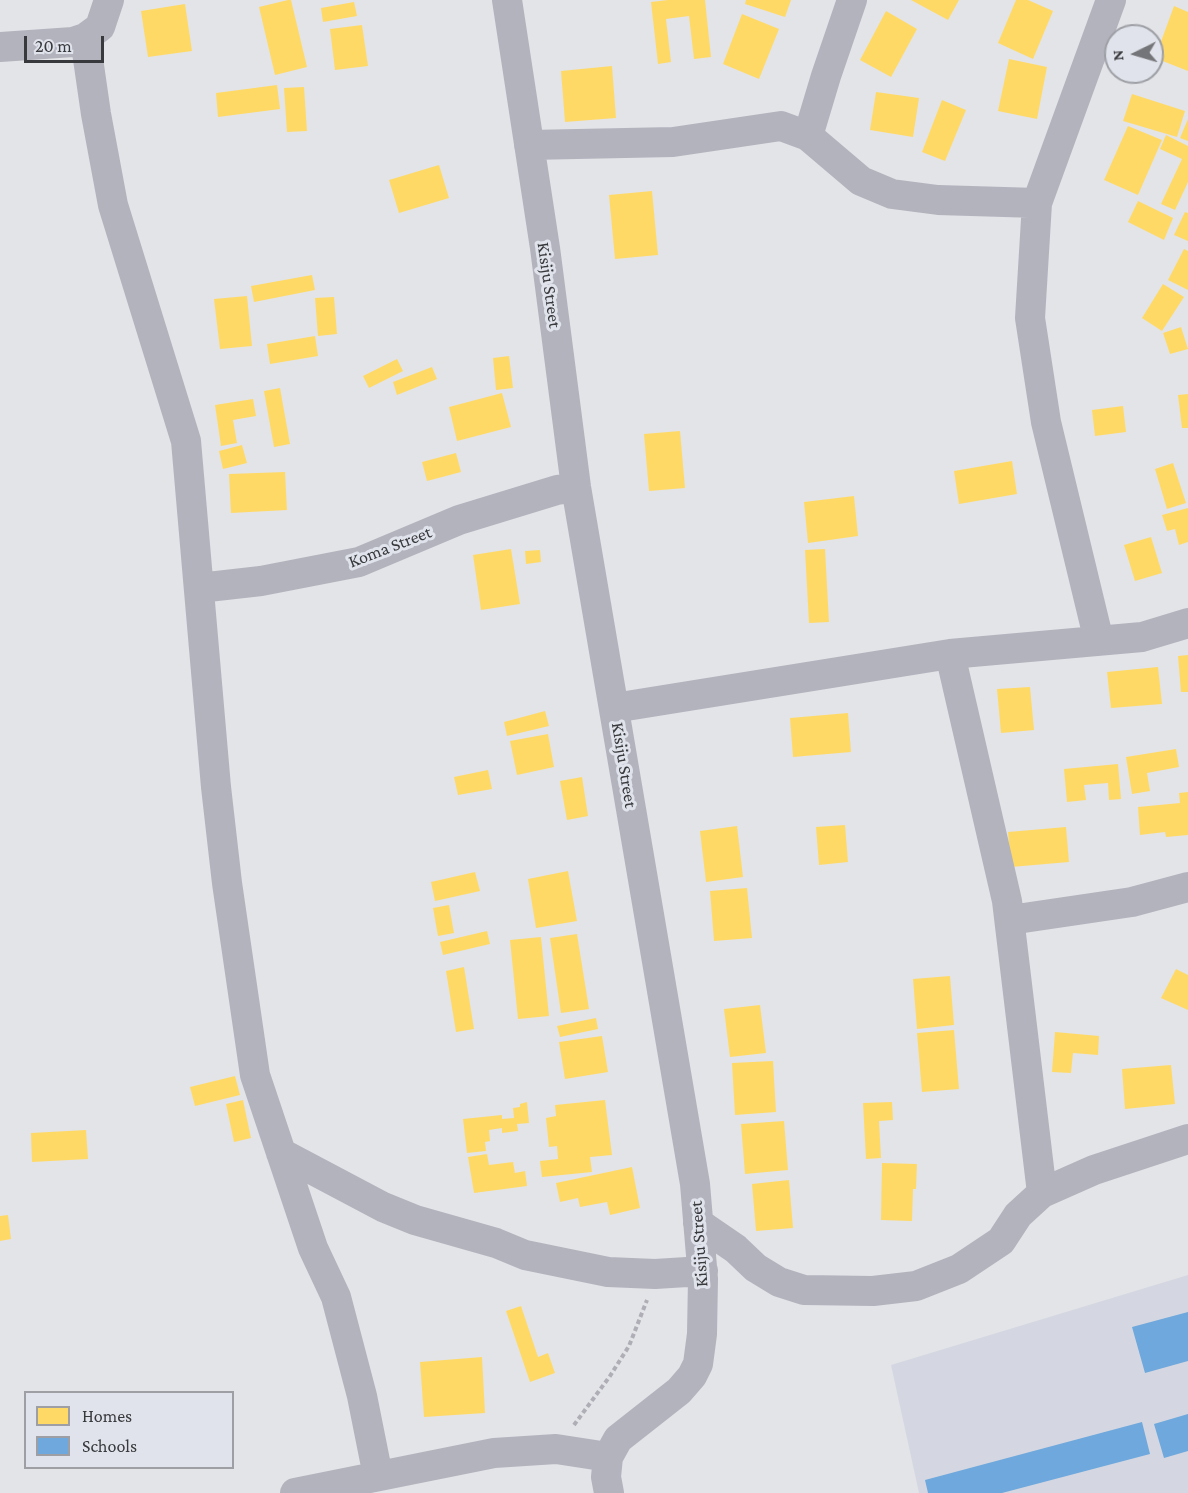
<!DOCTYPE html>
<style>
body{margin:0}
#map{position:relative;width:1188px;height:1493px;overflow:hidden;background:#e3e4e8;font-family:"Crimson Pro",serif}
canvas{display:block}
.legend{position:absolute;left:24px;top:1391px;width:210px;height:78px;box-sizing:border-box;background:#e0e3eb;border:2px solid #9d9fa5;margin:0;padding:8px 10px;list-style:none;font-size:18px;color:#38393c}
.legend li{display:flex;align-items:center;gap:12px;height:30px}
.legend b{width:30px;border:2px solid #9d9fa5}
.north{position:absolute;left:1104px;top:24px;width:60px;height:60px;box-sizing:border-box;background:#e0e3eb;border:2px solid #9d9fa5;border-radius:50%;rotate:265deg;font-size:16px;font-weight:700;line-height:24px;text-align:center;color:#38393c}
.north::after{content:'';display:block;margin:auto;width:21px;height:27px;background:#747578;clip-path:polygon(50% 0,100% 100%,50% 72%,0 100%)}
.scale{position:absolute;left:24px;top:36px;width:80px;height:27px;box-sizing:border-box;border:3px solid #38393c;border-top:0;padding-left:8px;font-size:18px;line-height:21px;white-space:nowrap;color:#38393c;-webkit-text-stroke:4px #e0e3eb;paint-order:stroke}
</style>
<div id="map">
<canvas width="1188" height="1493"></canvas>
<ul class="legend">
<li><b style="height:16px;background:#ffd966"></b>Homes</li>
<li><b style="height:16px;background:#6fa8dc"></b>Schools</li>
</ul>
<div class="north">N</div>
<div class="scale">20 m</div>
</div>
<script>
const c = document.querySelector('canvas').getContext('2d');
c.lineJoin = 'round';
function fillPath(path, color) {
  c.fillStyle = color;
  c.fill(path, 'evenodd');
}
function toPath(rows) {
  const path = new Path2D();
  for (const r of rows) {
    path.moveTo(r[0], r[1]);
    for (let i = 2; i < r.length; i += 2) path.lineTo(r[i], r[i + 1]);
  }
  return path;
}
function stroke(path, color, width, dash) {
  c.strokeStyle = color;
  c.lineWidth = width;
  c.lineCap = dash ? 'butt' : 'round';
  c.setLineDash(dash || []);
  c.stroke(path);
}
function drawText(font, color, halo, rows, align = 'center') {
  c.font = font + ' "Crimson Pro",serif';
  c.lineWidth = 6;
  c.setLineDash([]);
  c.textBaseline = 'middle';
  c.strokeStyle = halo;
  c.fillStyle = color;
  for (const [text, x, y, turn = 0] of rows) {
    c.save();
    c.translate(x, y);
    c.rotate((+turn || 0) * Math.PI / 180);
    c.textAlign = isNaN(turn) ? turn : align;
    if (halo) c.strokeText(text, 0, 0);
    c.fillText(text, 0, 0);
    c.restore();
  }
}
fillPath(toPath([
 [1188,1275,1188,1493,919,1493,891,1365]
]), '#d4d7e1');
fillPath(toPath([
 [288,0,291,0,307,67,275,75,259,7],
 [668,0,705,0,711,57,694,59,689,16,666,19,671,62,658,64,651,2],
 [746,0,791,0,785,17,745,4],
 [911,0,959,0,948,20],
 [1016,0,1028,0,1053,11,1033,59,998,43],
 [354,2,357,16,323,22,321,8],
 [185,4,192,51,148,57,141,11],
 [1174,6,1188,12,1188,71,1155,58],
 [886,11,917,29,891,77,860,60],
 [742,14,779,29,759,79,723,64],
 [362,25,368,66,335,70,330,29],
 [1009,59,1047,67,1037,119,998,111],
 [612,66,616,118,565,122,561,71],
 [277,85,280,109,218,117,216,93],
 [304,87,307,131,287,132,284,88],
 [876,92,919,98,913,137,870,130],
 [1132,94,1185,111,1177,137,1123,121],
 [942,100,966,110,945,161,922,152],
 [1188,119,1188,141,1180,138],
 [1128,126,1162,140,1138,195,1104,180],
 [1166,135,1188,146,1188,182,1175,210,1161,204,1182,159,1160,149],
 [439,165,449,198,399,213,389,180],
 [652,191,658,255,615,259,609,195],
 [1138,201,1173,218,1164,240,1128,222],
 [1185,212,1188,213,1188,241,1174,235],
 [1184,249,1188,251,1188,290,1168,280],
 [312,275,315,290,254,302,251,286],
 [1163,284,1184,297,1162,331,1142,318],
 [247,296,252,346,220,349,214,299],
 [334,297,337,334,318,336,315,298],
 [1181,327,1188,349,1170,354,1163,333],
 [315,336,318,356,270,364,267,344],
 [509,356,513,388,496,390,493,358],
 [397,359,403,371,369,388,363,376],
 [432,367,437,379,397,395,393,382],
 [280,388,290,444,274,447,264,391],
 [502,393,511,427,457,441,449,407],
 [1188,394,1188,428,1182,428,1178,395],
 [253,399,256,416,233,420,237,443,221,446,215,405],
 [1123,406,1126,432,1095,436,1092,410],
 [680,431,685,488,649,491,644,434],
 [242,445,247,463,223,469,219,451],
 [456,453,461,472,427,481,422,462],
 [1012,461,1017,494,959,504,954,471],
 [1173,463,1186,503,1167,509,1155,469],
 [285,472,287,510,231,513,229,474],
 [854,496,858,536,808,543,804,502],
 [1188,508,1188,542,1179,545,1175,529,1167,531,1162,515],
 [1151,537,1162,573,1135,581,1124,545],
 [511,549,520,604,481,610,473,555],
 [825,549,829,622,809,623,805,550],
 [540,550,541,562,526,564,525,551],
 [1188,655,1188,692,1181,692,1178,656],
 [1158,667,1162,704,1111,708,1107,672],
 [1030,687,1034,730,1001,733,997,689],
 [545,711,549,726,507,736,504,722],
 [848,713,851,752,793,757,790,718],
 [548,734,554,767,517,775,510,741],
 [1176,749,1179,767,1147,773,1150,791,1132,794,1126,757],
 [1118,764,1121,799,1109,800,1108,783,1084,785,1086,800,1067,802,1064,769],
 [488,770,492,789,458,795,454,777],
 [582,777,588,816,567,820,560,781],
 [1188,792,1188,835,1166,837,1165,832,1140,835,1138,807,1180,803,1179,793],
 [845,825,848,862,819,865,816,827],
 [737,826,743,877,706,882,700,831],
 [1066,827,1069,862,1011,867,1008,832],
 [568,871,577,921,536,928,528,879],
 [475,872,480,891,435,901,431,882],
 [747,888,752,938,714,941,710,891],
 [449,905,454,933,438,936,433,908],
 [487,931,490,944,443,955,440,942],
 [577,934,589,1009,561,1013,550,938],
 [541,937,549,1016,518,1019,510,940],
 [464,967,474,1029,456,1032,446,971],
 [1176,969,1188,975,1188,1010,1161,998],
 [950,976,954,1025,917,1029,913,979],
 [760,1005,766,1053,730,1057,724,1009],
 [596,1018,598,1029,560,1037,557,1026],
 [954,1030,959,1089,922,1092,917,1033],
 [1055,1032,1099,1036,1098,1055,1073,1053,1071,1073,1052,1072],
 [602,1036,608,1072,565,1079,559,1042],
 [773,1061,776,1112,735,1115,732,1063],
 [1171,1065,1175,1104,1125,1109,1122,1069],
 [235,1076,240,1095,195,1106,190,1087],
 [243,1100,251,1138,234,1142,226,1104],
 [605,1100,612,1155,590,1157,592,1172,542,1177,540,1161,558,1159,557,1146,549,1147,546,1118,556,1116,555,1105],
 [527,1102,529,1123,517,1124,518,1131,502,1133,502,1128,489,1130,490,1141,485,1142,486,1151,467,1153,463,1119,502,1115,502,1119,514,1118,513,1108,520,1107,520,1104],
 [892,1102,893,1120,879,1121,881,1158,866,1159,863,1103],
 [784,1121,788,1170,745,1174,741,1124],
 [86,1130,88,1159,32,1162,31,1133],
 [487,1154,489,1165,513,1162,515,1173,525,1171,527,1186,474,1193,468,1157],
 [882,1163,917,1164,916,1189,913,1189,912,1221,881,1220],
 [632,1167,640,1208,610,1215,607,1202,580,1207,578,1198,560,1202,556,1183],
 [789,1180,793,1228,756,1231,752,1184],
 [8,1215,11,1239,0,1241,0,1216],
 [521,1306,538,1357,548,1353,555,1373,530,1382,506,1311],
 [482,1357,485,1413,424,1417,420,1362]
]), '#ffd966');
fillPath(toPath([
 [1188,1312,1188,1361,1145,1373,1132,1327],
 [1188,1414,1188,1451,1164,1458,1154,1424],
 [1142,1422,1150,1454,1002,1493,928,1493,925,1480]
]), '#6fa8dc');
stroke(toPath([
 [574,1425,610,1376,629,1346,647,1300]
]), '#afaeb7', 4, [4.5, 3]);
stroke(toPath([
 [507,0,545,248,576,487,695,1184,703,1279,702,1334,698,1364,692,1376,679,1391,618,1439,608,1457,606,1477,609,1493],
 [85,38,96,114,113,205,186,441,216,787,227,883,255,1075,313,1248,336,1297,362,1396,378,1476],
 [0,47,73,42,85,38,100,27,109,0],
 [808,136,826,76,852,0],
 [529,145,673,142,781,126,808,136,861,181,892,194,938,200,1037,203],
 [199,588,261,581,359,562,459,520,557,490,576,487],
 [1099,641,1046,422,1030,318,1037,203,1111,0],
 [950,654,1007,901,1042,1193],
 [614,708,950,654,1142,637,1188,623],
 [1010,920,1132,902,1188,887],
 [281,1153,383,1207,415,1220,496,1243,525,1255,608,1272,655,1274,703,1271],
 [698,1223,736,1249,756,1268,779,1282,804,1290,873,1291,916,1286,959,1269,1001,1241,1018,1215,1042,1193,1094,1170,1188,1139],
 [295,1493,494,1453,556,1449,608,1457]
]), '#b3b3be', 30);
drawText('18px', '#38393c', '#e0e3eb', [
 ["Kisiju Street",549,285,82],
 ["Koma Street",390,547,-21],
 ["Kisiju Street",624,765,81],
 ["Kisiju Street",699,1244,-94]
]);
</script>
